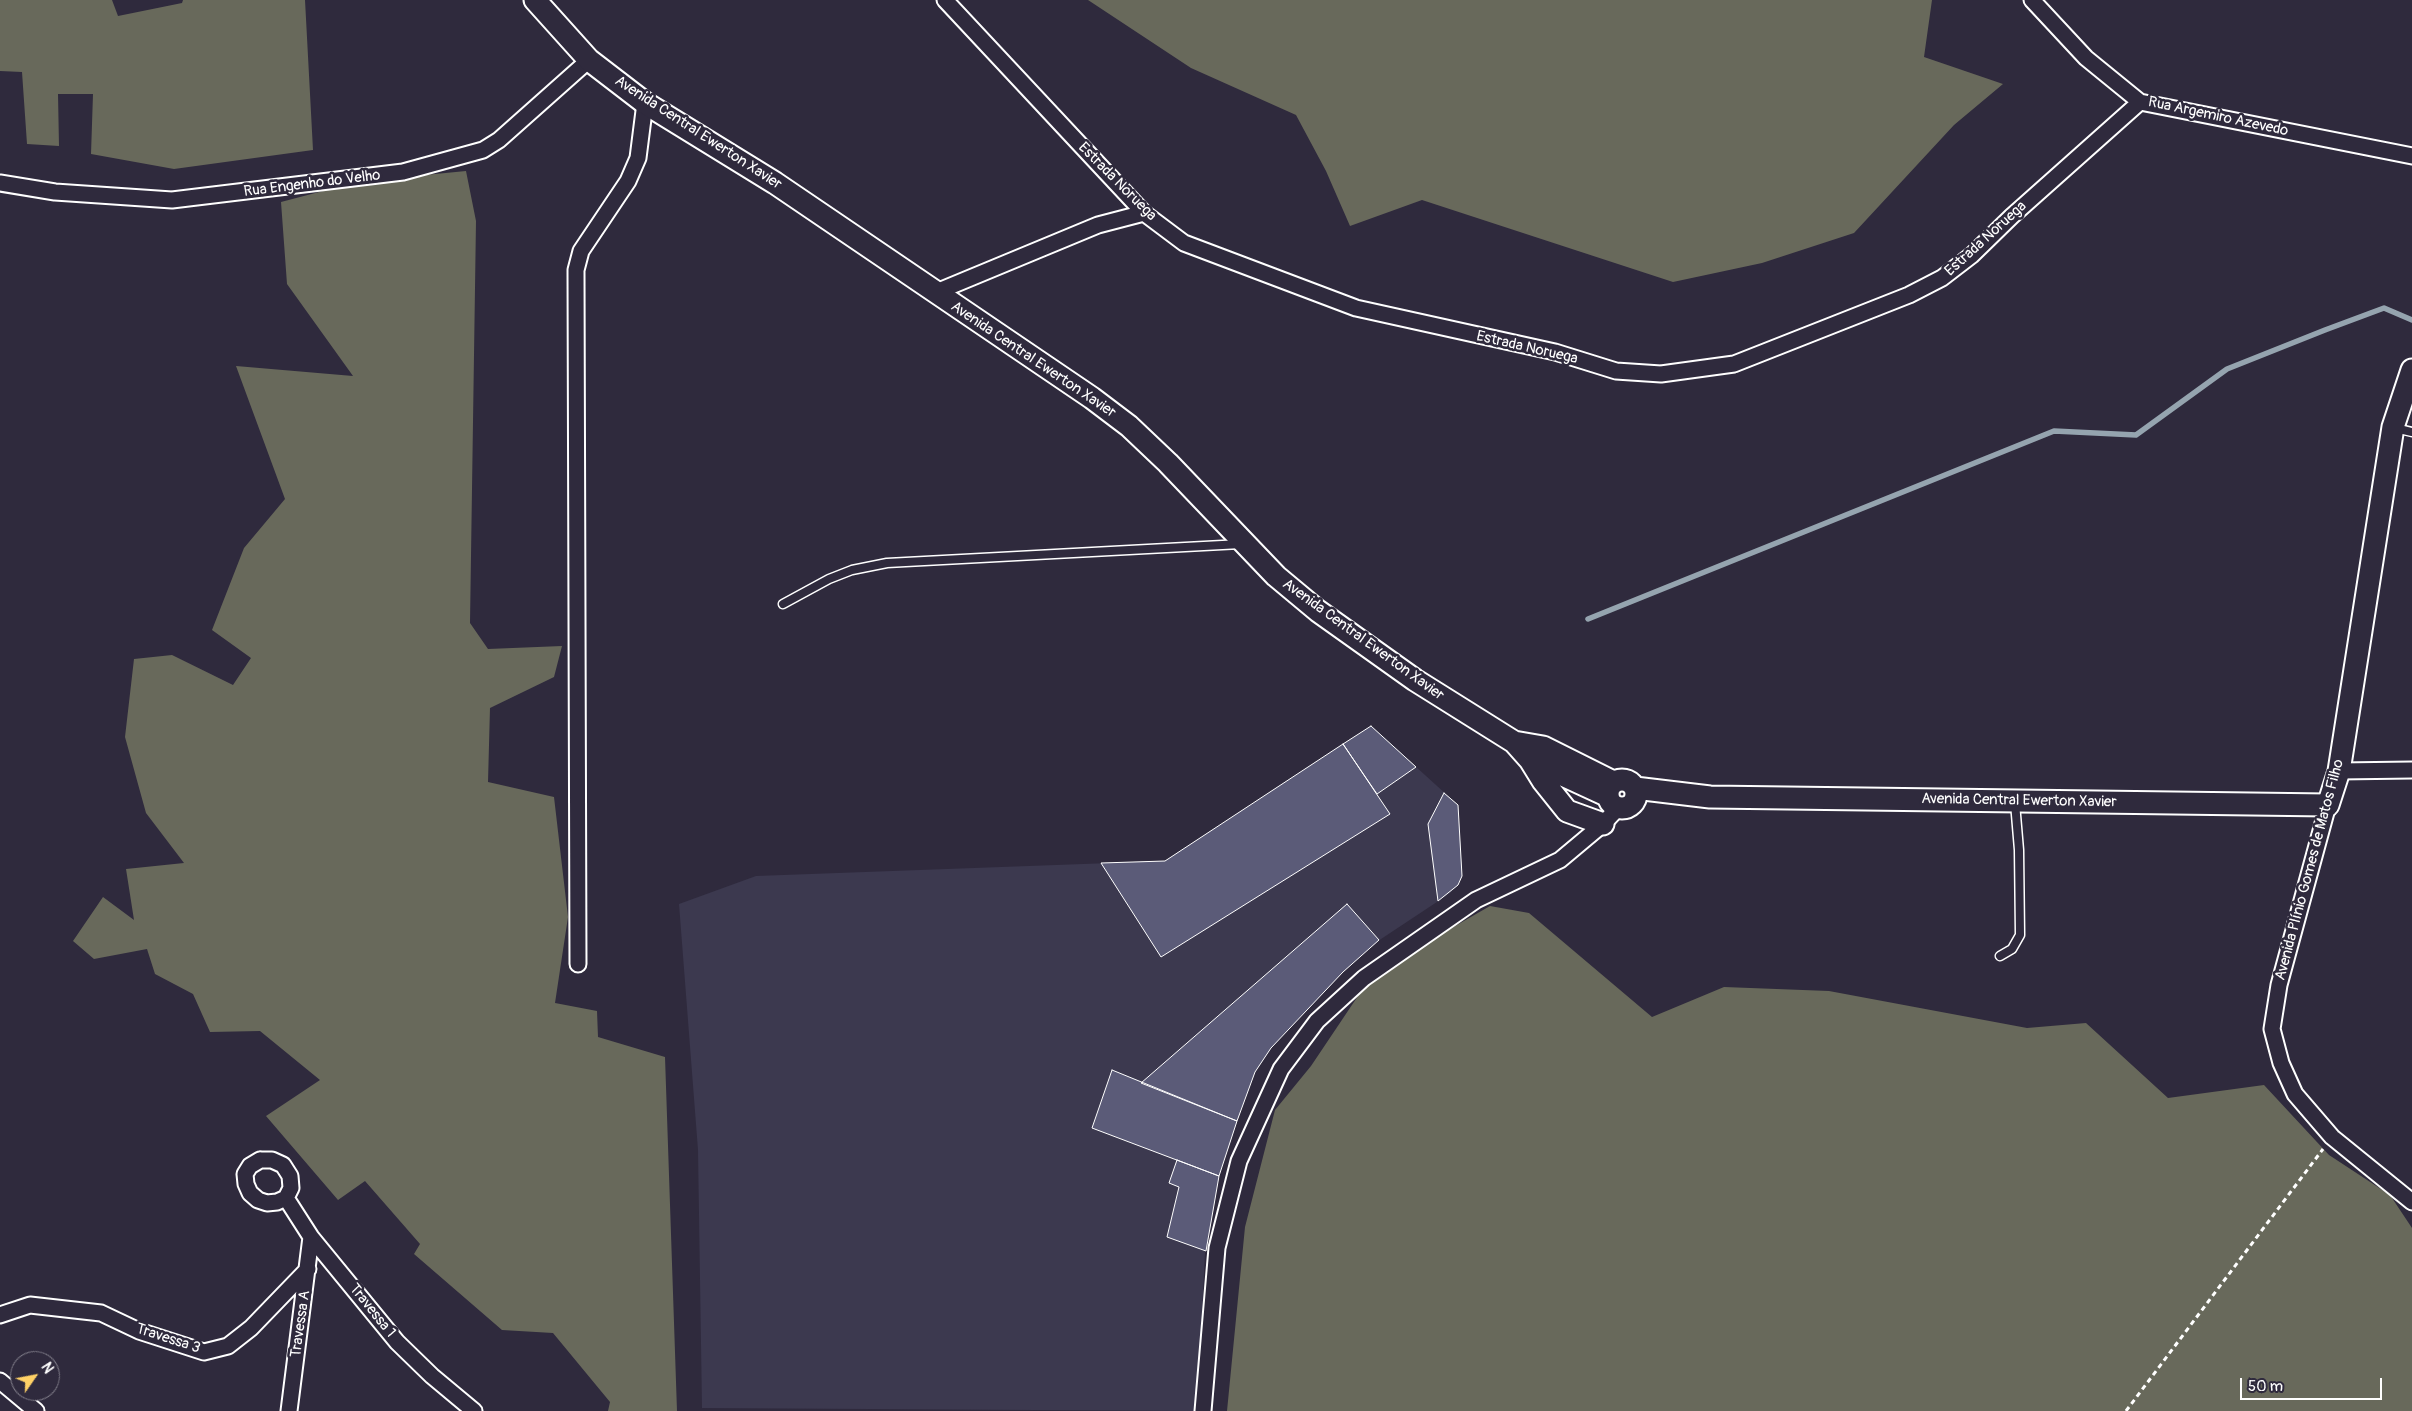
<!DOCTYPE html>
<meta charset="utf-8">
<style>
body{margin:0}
#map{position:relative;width:2412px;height:1411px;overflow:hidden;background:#2f2a3d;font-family:Pangolin,sans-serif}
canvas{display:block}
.north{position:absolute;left:10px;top:1351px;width:50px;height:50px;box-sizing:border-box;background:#2f2a3d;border:1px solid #827f8b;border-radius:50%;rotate:57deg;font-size:14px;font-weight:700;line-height:20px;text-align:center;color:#fff}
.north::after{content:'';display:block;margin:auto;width:18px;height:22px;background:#ffd166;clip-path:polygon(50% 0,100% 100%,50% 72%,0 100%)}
.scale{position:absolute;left:2240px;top:1378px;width:142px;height:22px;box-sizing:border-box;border:2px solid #fff;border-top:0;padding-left:6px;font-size:15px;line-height:18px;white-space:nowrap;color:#fff;-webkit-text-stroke:4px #2f2a3d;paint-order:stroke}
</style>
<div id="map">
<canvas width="2412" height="1411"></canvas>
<div class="north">N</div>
<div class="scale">50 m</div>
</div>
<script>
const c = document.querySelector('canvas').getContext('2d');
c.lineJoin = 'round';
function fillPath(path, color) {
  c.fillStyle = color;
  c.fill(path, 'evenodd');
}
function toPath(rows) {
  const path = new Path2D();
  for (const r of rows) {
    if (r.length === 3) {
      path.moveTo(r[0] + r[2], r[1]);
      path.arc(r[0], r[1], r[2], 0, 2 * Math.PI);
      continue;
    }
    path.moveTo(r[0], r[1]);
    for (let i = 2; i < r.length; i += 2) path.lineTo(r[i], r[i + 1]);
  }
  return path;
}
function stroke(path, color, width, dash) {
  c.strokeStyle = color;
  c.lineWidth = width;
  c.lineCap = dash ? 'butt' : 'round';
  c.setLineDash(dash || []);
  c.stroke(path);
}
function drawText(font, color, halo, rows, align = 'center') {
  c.font = font + ' Pangolin,sans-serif';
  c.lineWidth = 5;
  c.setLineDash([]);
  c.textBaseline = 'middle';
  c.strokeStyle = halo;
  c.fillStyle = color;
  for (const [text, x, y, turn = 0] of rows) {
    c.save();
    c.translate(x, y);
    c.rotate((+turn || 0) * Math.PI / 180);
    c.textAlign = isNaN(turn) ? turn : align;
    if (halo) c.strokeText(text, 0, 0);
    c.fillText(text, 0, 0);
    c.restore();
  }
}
fillPath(toPath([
 [1371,726,1458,805,1462,876,1458,885,1449,894,1375,943,1343,972,1271,1047,1255,1072,1226,1150,1217,1182,1205,1253,1197,1411,702,1408,698,1150,679,904,756,876,1165,861]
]), '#3c394f');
fillPath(toPath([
 [0,0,112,0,118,16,182,3,183,0,305,0,313,150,174,169,91,154,93,94,58,94,59,146,27,144,22,72,0,71],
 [1088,0,1932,0,1924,57,2003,84,1954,125,1854,233,1762,263,1673,282,1422,200,1350,226,1326,171,1296,115,1191,68],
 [466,171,476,221,470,623,488,649,562,646,554,677,490,708,488,782,554,797,568,917,555,1003,597,1011,598,1037,665,1057,677,1411,608,1411,610,1402,553,1333,502,1330,414,1254,420,1244,365,1181,338,1200,266,1116,320,1080,260,1031,210,1032,193,994,155,974,147,949,94,959,73,941,103,897,134,920,126,869,184,863,146,813,125,737,134,659,172,655,233,685,251,658,212,630,244,548,285,499,236,366,353,376,287,284,281,202,338,187,394,178],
 [1490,906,1529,913,1652,1017,1724,987,1829,991,2027,1028,2086,1023,2168,1098,2264,1085,2329,1155,2390,1195,2412,1228,2412,1411,1227,1411,1245,1227,1275,1110,1311,1066,1362,990,1415,949]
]), '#68695b');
stroke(toPath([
 [1588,619,2054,431,2136,435,2227,369,2325,330,2384,308,2412,320]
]), '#95a4af', 5.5);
const building = toPath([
 [1371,726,1416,767,1377,794,1343,744,1371,726],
 [1343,744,1390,814,1161,957,1101,863,1165,861,1343,744],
 [1444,793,1458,805,1462,876,1458,885,1438,901,1428,824,1444,793],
 [1347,904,1379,940,1343,972,1271,1048,1255,1072,1237,1121,1141,1083,1347,904],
 [1112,1070,1237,1121,1219,1176,1092,1128,1112,1070],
 [1177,1160,1219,1176,1206,1251,1167,1237,1179,1187,1169,1183,1177,1160]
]);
fillPath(building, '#5b5b78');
stroke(building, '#fff', 1);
const service = toPath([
 [2395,428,2412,432],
 [783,604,829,579,852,570,887,563,1241,544],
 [2000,956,2012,949,2020,935,2019,850,2015,803]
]);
const minor = toPath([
 [945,0,1144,213,1184,243,1356,308,1555,352,1616,371,1661,374,1734,364,1909,295,1942,278,1972,255,2012,216,2140,102],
 [2032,0,2086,58,2140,102,2412,156],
 [0,183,55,192,172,200,403,172,483,150,499,140,589,60],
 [934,293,1098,225,1144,213],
 [2339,771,2412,770],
 [2328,805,2279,985,2272,1029,2281,1063,2295,1094,2332,1137,2412,1202],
 [578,964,576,270,581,251,628,181,638,158,645,103],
 [260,1160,272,1160,283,1165,290,1176,291,1188,286,1198,277,1202,267,1203,258,1200,250,1193,246,1184,245,1174,250,1166,260,1160],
 [286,1198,311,1237,397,1342,432,1376,474,1411],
 [0,1315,30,1305,101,1313,139,1331,204,1352,228,1346,251,1328,308,1269],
 [0,1381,36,1411],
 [289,1411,311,1237],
 [1203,1411,1217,1248,1239,1161,1281,1069,1317,1021,1364,978,1476,900,1560,860,1603,824,1618,808]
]);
const secondary = toPath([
 [535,0,589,60,645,103,775,183,1092,398,1129,426,1168,463,1276,576,1318,611,1415,680,1514,742,1530,760,1608,796],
 [1514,742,1543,747,1613,782],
 [1530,760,1543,781,1567,811,1603,824],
 [1622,794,14],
 [1635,788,1710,797,2328,805,2339,771,2393,427,2412,370]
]);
stroke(service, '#fff', 11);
stroke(minor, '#fff', 19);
stroke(secondary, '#fff', 25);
stroke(toPath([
 [2126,1411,2323,1149]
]), '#fff', 3, [5, 4]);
stroke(service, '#2f2a3d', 8);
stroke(minor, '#2f2a3d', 15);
stroke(secondary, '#2f2a3d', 21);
drawText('15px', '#fff', '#2f2a3d', [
 ["Rua Argemiro Azevedo",2218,117,12],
 ["Avenida Central Ewerton Xavier",698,133,33],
 ["Estrada Noruega",1117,182,45],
 ["Rua Engenho do Velho",312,184,-7],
 ["Estrada Noruega",1986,239,-42],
 ["Estrada Noruega",1527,348,13],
 ["Avenida Central Ewerton Xavier",1033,360,34],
 ["Avenida Central Ewerton Xavier",1363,640,36],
 ["Avenida Central Ewerton Xavier",2019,801,1],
 ["Avenida Plínio Gomes de Matos Filho",2310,870,-75],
 ["Travessa 1",372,1311,51],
 ["Travessa A",301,1324,-82],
 ["Travessa 3",168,1339,18]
]);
</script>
